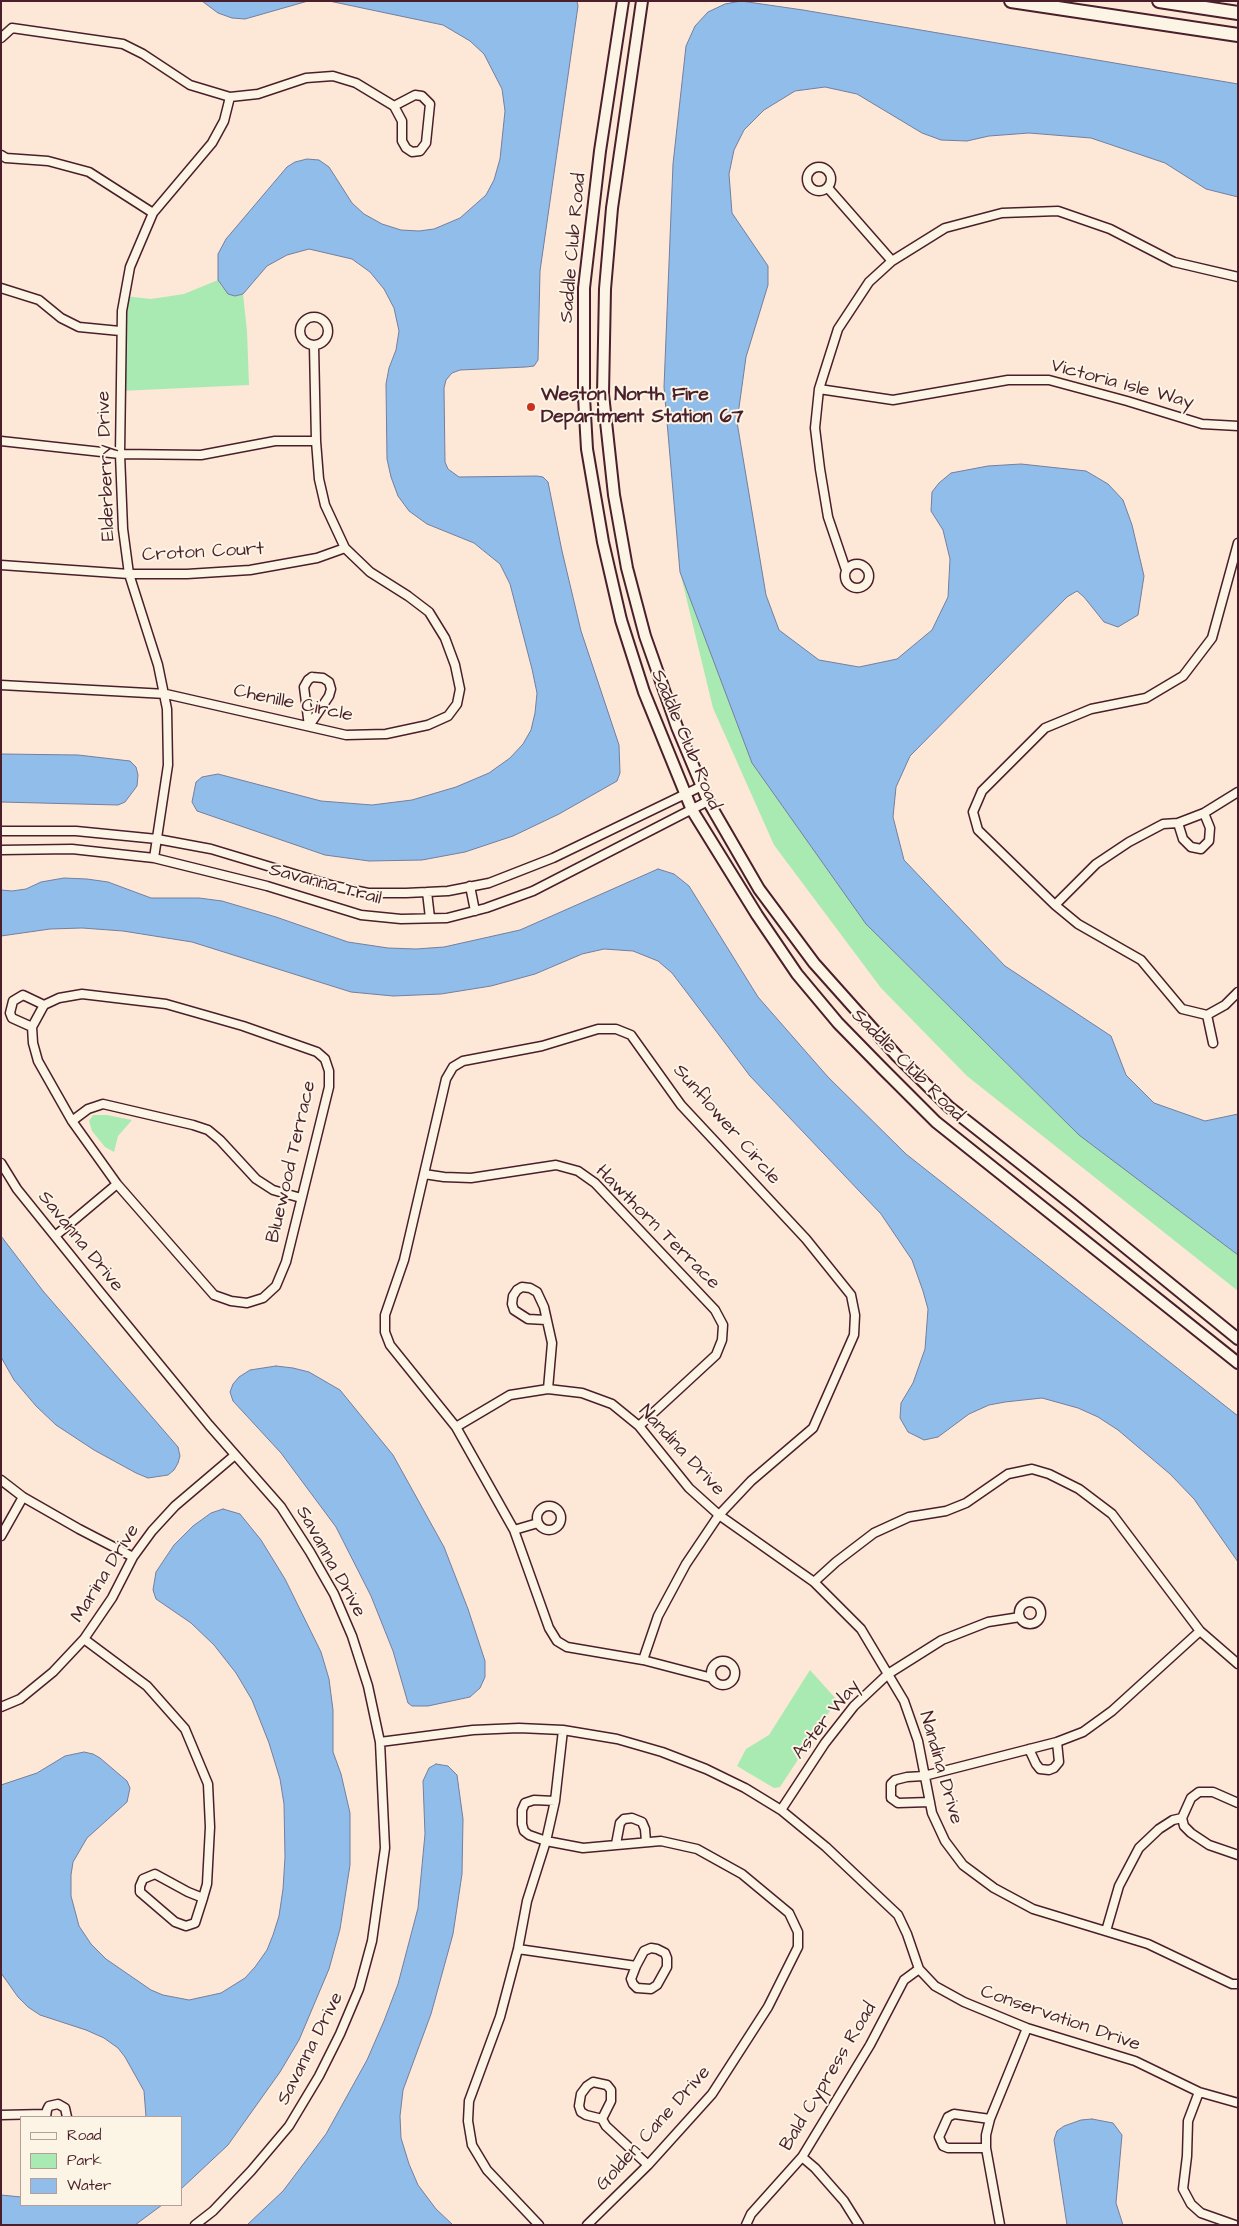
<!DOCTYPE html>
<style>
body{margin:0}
#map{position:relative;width:1239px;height:2226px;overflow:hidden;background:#fde7d6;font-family:"Architects Daughter",sans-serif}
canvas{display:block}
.frame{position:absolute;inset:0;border:2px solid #4a1f2b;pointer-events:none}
.legend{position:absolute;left:20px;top:2116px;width:162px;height:90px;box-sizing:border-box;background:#fcf5e5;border:1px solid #b59f9b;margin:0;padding:6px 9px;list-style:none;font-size:15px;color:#4a1f2b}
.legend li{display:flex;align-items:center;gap:10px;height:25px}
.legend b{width:25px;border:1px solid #b59f9b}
</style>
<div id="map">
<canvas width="1239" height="2226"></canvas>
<div class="frame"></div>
<ul class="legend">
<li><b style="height:6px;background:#fcf5e5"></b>Road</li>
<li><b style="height:14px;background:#a9eab3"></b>Park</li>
<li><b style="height:14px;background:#90bdea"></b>Water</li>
</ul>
</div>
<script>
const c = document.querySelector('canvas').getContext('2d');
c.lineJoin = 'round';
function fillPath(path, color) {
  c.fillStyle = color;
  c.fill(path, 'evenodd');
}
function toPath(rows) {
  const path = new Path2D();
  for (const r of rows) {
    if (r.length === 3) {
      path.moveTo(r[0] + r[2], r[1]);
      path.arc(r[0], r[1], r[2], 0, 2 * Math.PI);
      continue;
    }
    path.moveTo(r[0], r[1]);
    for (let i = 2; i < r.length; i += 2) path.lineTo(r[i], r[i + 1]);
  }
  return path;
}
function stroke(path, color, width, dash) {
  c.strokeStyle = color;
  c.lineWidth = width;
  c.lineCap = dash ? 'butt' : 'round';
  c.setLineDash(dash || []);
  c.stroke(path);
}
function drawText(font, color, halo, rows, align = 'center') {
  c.font = font + ' "Architects Daughter",sans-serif';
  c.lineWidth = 4;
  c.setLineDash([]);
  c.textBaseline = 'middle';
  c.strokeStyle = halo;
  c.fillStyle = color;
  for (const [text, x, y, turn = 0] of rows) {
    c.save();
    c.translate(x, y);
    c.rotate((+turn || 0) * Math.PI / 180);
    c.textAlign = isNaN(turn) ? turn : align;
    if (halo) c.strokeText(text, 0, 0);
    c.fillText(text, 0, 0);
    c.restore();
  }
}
fillPath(toPath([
 [218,280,222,287,235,296,243,294,247,331,249,385,120,391,124,296,151,299,184,294],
 [680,572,752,763,866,924,1079,1135,1238,1255,1238,1291,967,1076,881,988,774,845,713,708],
 [93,1115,107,1115,132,1120,118,1136,114,1152,105,1147,92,1131,89,1121],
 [810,1670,837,1700,780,1787,774,1788,737,1766,746,1749,769,1735]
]), '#a9eab3');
const water = toPath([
 [202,1,308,1,245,19,232,18,218,13,202,1],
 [329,1,577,1,578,6,540,271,538,360,534,366,526,367,460,370,452,373,446,380,444,388,445,462,448,469,459,477,537,476,543,477,548,482,562,551,581,631,619,745,620,773,617,781,610,785,559,814,513,836,465,852,422,860,369,861,325,855,197,811,192,802,196,782,202,777,218,774,321,801,372,805,412,800,456,787,489,773,510,758,523,744,531,730,535,713,537,693,532,669,510,584,500,564,474,543,427,524,409,511,398,496,391,477,387,459,386,384,389,368,396,350,399,331,394,308,384,289,370,272,352,259,309,249,287,255,267,266,243,294,235,296,228,294,218,280,218,254,226,239,287,167,295,162,307,159,319,160,329,167,352,203,364,214,382,224,401,230,419,231,434,229,460,218,486,195,494,180,500,159,505,111,502,89,484,54,470,41,443,25,329,1],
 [741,1,803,10,1238,84,1238,197,1206,189,1165,163,1091,138,1029,133,989,136,967,141,941,140,922,133,857,94,825,87,795,91,764,110,744,130,734,150,729,174,732,213,768,266,768,285,746,357,737,422,766,595,779,630,819,660,859,667,897,659,932,630,948,597,950,559,943,530,931,511,932,492,939,483,951,473,988,466,1021,464,1086,471,1108,484,1123,500,1132,525,1144,576,1138,615,1118,627,1104,622,1084,597,1077,591,1067,597,910,756,896,787,893,817,904,860,1005,966,1111,1036,1126,1075,1154,1103,1205,1121,1238,1114,1238,1255,1079,1135,866,924,752,763,680,572,664,387,673,164,686,46,695,26,708,12,725,4,741,1],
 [1,754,78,755,130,761,136,767,138,775,137,786,125,802,118,805,1,802,1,754],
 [658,869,674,874,689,886,758,997,828,1077,906,1154,1238,1416,1238,1562,1194,1499,1170,1474,1118,1430,1098,1417,1078,1408,1042,1398,1005,1402,989,1405,969,1414,938,1437,924,1440,908,1432,900,1418,901,1403,913,1383,925,1349,928,1309,923,1291,912,1260,881,1214,750,1076,688,994,672,973,658,961,633,951,604,949,582,954,535,974,491,986,441,994,393,996,351,992,192,942,123,931,82,928,50,929,1,936,1,890,12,891,26,889,41,882,64,878,87,879,108,882,151,898,199,898,222,901,276,917,348,942,388,948,416,949,444,947,520,930,658,869],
 [1,1236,43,1291,178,1447,180,1456,178,1463,174,1470,168,1475,148,1478,136,1473,94,1450,56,1425,36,1406,14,1380,1,1357,1,1236],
 [276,1366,293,1368,309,1372,340,1390,393,1455,444,1547,468,1609,485,1661,485,1677,480,1688,470,1697,428,1706,412,1706,408,1703,393,1651,371,1596,336,1527,281,1453,233,1401,230,1392,233,1384,239,1377,250,1370,276,1366],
 [223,1509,240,1514,261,1540,285,1579,321,1652,329,1679,333,1710,333,1752,341,1774,350,1813,350,1865,340,1929,329,1969,299,2040,280,2072,228,2145,181,2189,181,2117,146,2117,144,2091,125,2057,118,2048,104,2038,86,2030,40,2015,28,2007,18,1997,1,1973,1,1785,37,1773,65,1756,84,1752,93,1754,100,1758,127,1781,130,1788,127,1802,87,1838,73,1862,71,1875,71,1896,79,1926,91,1944,106,1959,151,1990,163,1995,189,2000,221,1993,245,1978,255,1967,267,1950,273,1935,279,1916,283,1889,285,1857,284,1804,280,1779,269,1743,252,1700,236,1673,214,1645,191,1623,156,1599,153,1590,156,1572,174,1545,193,1526,211,1513,223,1509],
 [436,1764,448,1766,457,1775,463,1819,462,1874,453,1934,431,2014,403,2090,400,2116,401,2138,409,2164,418,2185,436,2209,453,2225,247,2225,283,2191,326,2134,367,2060,384,2021,398,1984,418,1908,425,1834,423,1781,429,1768,436,1764],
 [1092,2119,1113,2123,1122,2135,1116,2203,1123,2225,1067,2225,1054,2140,1057,2131,1064,2126,1081,2120,1092,2119],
 [1,2195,21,2197,21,2205,162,2205,135,2225,1,2225,1,2195]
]);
fillPath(water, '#90bdea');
stroke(water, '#747e9e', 1);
const minor = toPath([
 [1,38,12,28,123,44,143,54,190,85,230,97,258,94,306,78,333,76,356,83,394,106,402,121,402,141,406,148,412,152,420,151,426,143,430,104,422,96,415,95,394,106],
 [1,155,6,158,48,161,89,172,153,213],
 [819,179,12],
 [828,188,892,261],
 [1,288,39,300,61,318,79,327,120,331],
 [314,331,14],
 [819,389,893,400,1008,380,1049,380,1127,401,1202,424,1238,426],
 [1,441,120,454,201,455,275,441,316,441],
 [1238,543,1212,638,1183,676,1146,698,1091,709,1045,728,982,791,973,812,978,830,1055,905,1078,924,1141,960,1182,1009,1207,1015,1225,1005,1238,992],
 [857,576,12],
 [1,565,129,574,187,574,250,570,317,558,345,548],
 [846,570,828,517,820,469,815,428,819,389,838,329,869,282,892,261,945,228,1002,213,1058,211,1110,229,1174,262,1238,277],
 [312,677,323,678,329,682,331,689,329,696,309,726,304,687,308,680,312,677],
 [1,685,166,694,346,735,386,734,428,725,448,716,457,704,460,689,455,665,445,638,429,612,408,596,370,572,345,548,325,505,319,479,316,441,314,345],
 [1178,823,1183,839,1191,847,1201,849,1209,841,1210,828,1204,813],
 [1,831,76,831,157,839,211,849,334,886,368,893,406,893,448,891,489,883,553,858,702,786],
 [1,850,72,849,154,858,267,886,361,915,401,919,447,918,486,908,533,891,708,801],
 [154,858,168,765,167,709,158,665,129,574,123,529,120,454,122,311,130,267,153,213,212,143,224,121,230,97],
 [470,886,475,911],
 [427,892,430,918],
 [1055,905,1096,864,1129,842,1163,824,1178,823,1204,813,1238,792],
 [82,994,166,1004,243,1026,317,1052,325,1059,329,1071,329,1087,286,1262,276,1286,263,1298,247,1303,231,1301,214,1295,117,1184,72,1121,38,1061,33,1043,32,1027,44,1005,59,998,82,994],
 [1207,1015,1213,1043],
 [32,1027,12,1018,10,1013,13,1001,23,995,44,1005],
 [72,1121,88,1109,103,1104,193,1125,208,1130,220,1140,256,1179,273,1190,301,1198],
 [1,1163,17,1189,100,1292,209,1425,281,1507,310,1552,334,1594,352,1636,368,1686,380,1742,385,1848,372,1941,359,1989,340,2034,319,2076,289,2126,251,2171,213,2211,195,2225],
 [424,1174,444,1177,471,1178,556,1165,578,1171,595,1183,715,1310,723,1325,722,1340,716,1355,639,1426],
 [55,1236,117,1184],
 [546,1320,528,1319,514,1310,512,1304,513,1296,517,1290,522,1287,530,1288,537,1292,544,1307,552,1343,548,1389],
 [456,1427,510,1395,548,1389,582,1393,612,1404,639,1426,689,1488,719,1515,814,1582,861,1629,904,1701,918,1741,932,1813,945,1841,963,1865,994,1888,1033,1909,1148,1944,1232,1984,1238,1984],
 [1,1480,23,1497,79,1529,133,1557],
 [549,1518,12],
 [514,1530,538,1523],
 [1,1536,23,1497],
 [814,1582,836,1562,874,1533,909,1517,946,1511,966,1503,1008,1474,1032,1469,1049,1474,1079,1489,1112,1514,1200,1631,1238,1664],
 [1030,1613,11],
 [84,1639,147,1686,185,1729,208,1784,210,1827,207,1884,203,1898,195,1923,186,1926,175,1922,140,1892,140,1886,143,1879,155,1874,188,1892,203,1898],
 [643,1660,658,1616,686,1564,719,1515,751,1481,813,1428,854,1335,855,1315,851,1295,806,1239,681,1105,631,1035,616,1029,598,1029,542,1046,463,1061,453,1067,446,1079,404,1260,385,1315,385,1332,390,1345,456,1427,514,1530,549,1628,557,1641,567,1647,643,1660,712,1678],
 [723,1673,12],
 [1,1707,20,1699,53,1672,84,1639,112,1598,133,1557,152,1531,175,1506,235,1455],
 [380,1742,473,1730,519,1728,563,1730,617,1739,662,1752,706,1769,745,1788,781,1810,826,1847,898,1915,907,1934,919,1969,935,1986,964,2002,1027,2028,1135,2061,1199,2092,1238,2103],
 [1029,1749,1036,1764,1040,1769,1049,1770,1054,1768,1059,1762,1057,1742],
 [555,1801,534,1800,525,1803,522,1810,522,1824,524,1831,529,1835,546,1841,583,1848,661,1841,697,1849,742,1874,789,1913,798,1932,798,1947,768,2007,712,2094,648,2165,587,2225],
 [930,1802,898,1803,891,1798,891,1784,895,1780,907,1777,924,1776,1057,1742,1083,1732,1112,1711,1200,1631],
 [1238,1803,1213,1792,1199,1792,1191,1798,1182,1818,1184,1826,1191,1833,1209,1845,1238,1855],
 [781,1810,825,1743,854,1706,888,1674,942,1640,988,1622,1020,1617],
 [616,1844,620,1823,624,1819,632,1818,642,1822,645,1829,646,1842],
 [1106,1931,1119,1886,1139,1848,1159,1829,1173,1820,1182,1818],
 [518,1949,636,1966,644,1951,651,1948,657,1949,665,1953,667,1958,667,1967,657,1985,651,1989,637,1988,633,1984,631,1979,636,1966],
 [1199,2092,1188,2121,1187,2156,1183,2189,1191,2204,1201,2213,1235,2225],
 [1,2115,45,2114],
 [46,2117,47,2110,49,2106,58,2104,65,2108,67,2117],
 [602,2119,586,2115,581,2112,579,2106,581,2094,587,2086,593,2082,607,2085,611,2090,611,2101,602,2119,606,2126,648,2165],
 [986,2148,948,2148,943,2146,939,2137,948,2117,954,2114,990,2119],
 [802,2157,815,2168,844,2201,859,2225],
 [539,2225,487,2170,472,2145,468,2121,469,2101,500,2017,518,1949,527,1901,546,1841,555,1801,563,1730],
 [746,2225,751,2214,802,2157,870,2045,904,1980,919,1969],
 [1000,2225,986,2148,986,2135,990,2119,1027,2028]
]);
const tertiary = toPath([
 [623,1,600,151,584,288,584,397,587,449,603,542,621,620,644,692,692,810,757,915,797,974,838,1023,881,1067,936,1122,1238,1363],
 [642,1,612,208,605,289,603,394,614,495,627,568,645,636,677,727,708,801,759,889,814,963,897,1056,949,1107,1072,1204,1238,1339]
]);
const primary = toPath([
 [1011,1,1238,35],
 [1159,1,1238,13]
]);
stroke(minor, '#4a1f2b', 11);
stroke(tertiary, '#4a1f2b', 14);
stroke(primary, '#4a1f2b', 16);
stroke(minor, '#fcf5e5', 8);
stroke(tertiary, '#fcf5e5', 10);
stroke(primary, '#fcf5e5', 12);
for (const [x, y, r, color] of [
 [531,407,5,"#c8321e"]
]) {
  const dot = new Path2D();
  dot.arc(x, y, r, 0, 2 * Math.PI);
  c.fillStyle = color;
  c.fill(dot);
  stroke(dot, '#fcf5e5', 2);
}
drawText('19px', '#4a1f2b', '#fcf5e5', [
 ["Saddle Club Road",574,248,-85],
 ["Victoria Isle Way",1122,385,15],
 ["Elderberry Drive",107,466,-92],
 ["Croton Court",203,553,-3],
 ["Chenille Circle",293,704,12],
 ["Saddle Club Road",685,740,67],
 ["Savanna Trail",325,885,15],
 ["Saddle Club Road",907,1066,45],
 ["Sunflower Circle",726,1125,49],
 ["Bluewood Terrace",292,1162,-77],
 ["Hawthorn Terrace",657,1228,45],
 ["Savanna Drive",80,1242,51],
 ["Nandina Drive",681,1451,47],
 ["Savanna Drive",330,1562,61],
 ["Marina Drive",106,1574,-58],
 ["Aster Way",827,1720,-51],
 ["Nandina Drive",940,1768,74],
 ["Conservation Drive",1060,2019,19],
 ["Savanna Drive",311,2049,-63],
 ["Bald Cypress Road",829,2077,-59],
 ["Golden Cane Drive",654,2129,-48]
]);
drawText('bold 19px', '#4a1f2b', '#fcf5e5', [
 ["Weston North Fire",541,396],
 ["Department Station 67",541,418]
], 'left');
</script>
